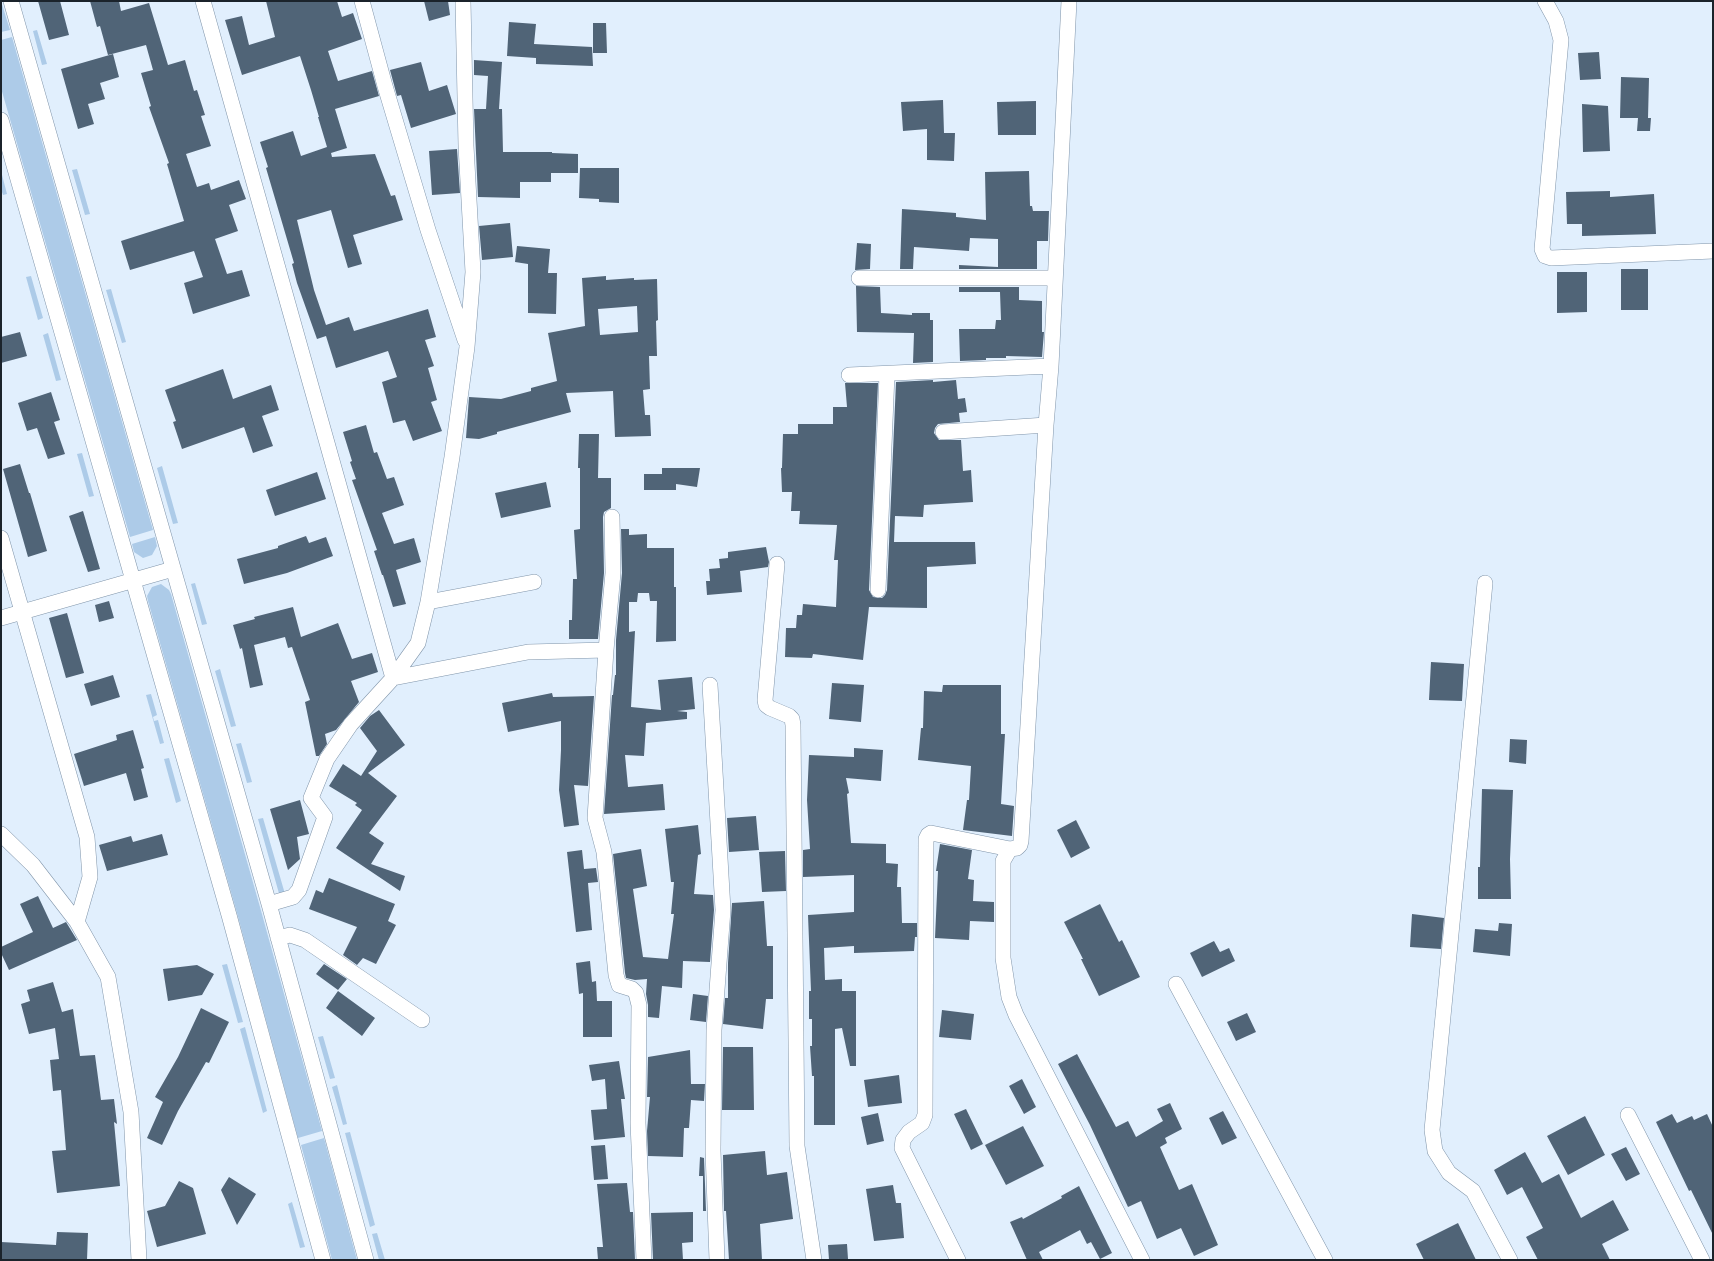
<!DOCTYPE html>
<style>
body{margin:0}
#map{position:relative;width:1714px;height:1261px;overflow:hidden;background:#e1effd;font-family:Figtree,sans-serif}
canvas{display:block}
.frame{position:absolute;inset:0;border:2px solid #1b232b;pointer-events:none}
</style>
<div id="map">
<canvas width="1714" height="1261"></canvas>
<div class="frame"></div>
</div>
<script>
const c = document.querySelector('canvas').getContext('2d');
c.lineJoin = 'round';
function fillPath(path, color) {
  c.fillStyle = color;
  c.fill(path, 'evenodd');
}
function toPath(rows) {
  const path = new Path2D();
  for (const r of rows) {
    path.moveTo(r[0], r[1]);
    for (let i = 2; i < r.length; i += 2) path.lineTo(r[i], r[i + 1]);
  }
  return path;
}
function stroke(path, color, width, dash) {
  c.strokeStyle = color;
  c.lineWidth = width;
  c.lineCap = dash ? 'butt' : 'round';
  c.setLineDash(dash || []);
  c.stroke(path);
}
fillPath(toPath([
 [1,1,10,30,1,32],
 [37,30,47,64,42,65,33,31],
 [12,37,153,530,130,537,1,88,1,40],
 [77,169,90,214,85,215,72,170],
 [1,171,7,194,3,195,1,189],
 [31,276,43,318,38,320,26,277],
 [111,289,126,342,122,343,106,290],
 [48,333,61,380,56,381,43,335],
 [82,453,94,496,89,497,77,454],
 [162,466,178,523,173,524,157,468],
 [155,537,157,546,152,555,143,558,134,552,132,544],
 [195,583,207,624,202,625,191,584],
 [161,584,169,590,171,594,260,907,322,1131,298,1138,237,913,148,601,147,596,152,587],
 [220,669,236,726,231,727,215,671],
 [151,694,157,715,153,717,154,721,158,720,164,743,160,744,146,695],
 [241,743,252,782,247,783,236,744],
 [169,758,181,801,176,803,164,759],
 [263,818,285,894,280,897,258,819],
 [227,964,243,1022,238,1023,222,965],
 [245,1027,267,1111,263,1113,240,1029],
 [323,1036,335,1078,330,1079,318,1037],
 [337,1085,347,1124,343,1125,332,1087],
 [350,1132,375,1225,370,1227,345,1133],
 [324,1138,357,1260,332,1260,301,1145],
 [292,1202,305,1247,300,1248,288,1204],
 [377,1233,385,1260,379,1260,372,1234]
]), '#adcbe8');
fillPath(toPath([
 [38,1,60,1,69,35,49,40],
 [90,1,119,1,121,11,149,3,168,65,185,60,194,91,197,90,205,115,201,116,211,146,186,154,197,187,209,183,211,190,239,180,246,199,229,205,238,231,215,239,227,274,242,270,250,296,193,314,184,283,203,277,194,251,130,270,121,241,184,221,167,164,169,163,149,107,151,106,141,73,153,70,146,45,108,55,100,26,97,27],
 [266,1,337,1,342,17,353,13,362,39,328,51,338,81,372,71,379,96,335,109,347,148,331,153,332,157,375,154,391,196,395,195,403,220,353,235,362,264,348,268,331,210,297,220,314,290,326,325,349,317,354,331,428,309,436,337,425,340,434,366,428,368,437,400,431,402,442,431,413,441,405,420,393,423,382,382,397,377,388,351,336,368,326,336,317,339,297,283,292,264,294,263,266,168,268,167,260,142,293,131,301,156,327,147,318,117,319,117,311,90,300,56,242,75,225,20,242,16,249,45,275,37],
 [424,1,448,1,450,15,429,21],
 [509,22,536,24,534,44,592,47,593,66,536,64,536,58,507,56],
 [593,23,606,23,607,53,593,53],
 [1599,52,1601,79,1580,80,1578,53],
 [113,54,119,77,100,83,105,99,88,104,94,124,78,129,61,69],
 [474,60,502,62,499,109,502,109,503,152,552,152,552,153,578,154,578,173,551,173,551,182,520,182,520,198,478,197,474,109,486,109,488,76,474,75],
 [421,62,429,91,447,85,456,114,411,128,401,95,397,96,390,70],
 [1621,77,1649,78,1648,118,1620,118],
 [943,100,944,133,955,133,954,161,927,160,927,129,903,131,901,102],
 [1036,101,1036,135,998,135,997,102],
 [1582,104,1608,106,1610,151,1583,152],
 [1638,118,1651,118,1650,131,1637,131],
 [457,149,460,193,432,195,429,151],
 [580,168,619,168,619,203,599,202,599,199,579,198],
 [1029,171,1030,206,1032,206,1033,211,1049,211,1048,241,1037,241,1037,269,959,269,959,265,998,267,998,239,970,238,969,251,914,247,913,269,900,269,902,209,956,213,956,217,986,220,985,172],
 [1610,191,1610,197,1654,194,1656,234,1582,236,1582,224,1567,224,1566,192],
 [510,223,513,257,482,260,479,226],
 [857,243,871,244,870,269,855,270],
 [517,246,550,249,548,273,557,273,556,314,528,313,528,264,515,262],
 [1621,269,1648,269,1648,310,1621,310],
 [1557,272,1587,272,1587,312,1557,313],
 [606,276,606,280,634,278,634,280,657,279,658,320,656,321,657,356,649,356,650,389,643,390,645,415,650,415,651,436,615,437,613,391,566,393,571,412,497,432,497,434,479,439,466,438,469,397,501,399,531,391,531,388,557,381,548,333,585,326,582,278],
 [637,306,638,332,600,335,598,309],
 [856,286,880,287,881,313,912,315,912,313,930,313,930,320,933,320,933,362,913,363,914,333,857,332],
 [959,287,1019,287,1019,300,1042,301,1042,332,1044,332,1042,357,1006,356,1006,358,986,358,986,360,960,361,959,329,995,329,996,320,1001,320,1000,292,959,292],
 [20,332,27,356,1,363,1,337],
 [223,369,233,399,271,385,279,410,262,416,273,446,253,453,244,427,182,449,173,422,176,421,165,390],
 [933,380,933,382,956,380,958,399,965,398,967,412,959,413,960,422,938,424,935,428,934,433,939,440,961,440,963,471,971,470,973,502,924,505,923,517,895,516,894,542,975,542,976,564,927,567,927,608,869,607,863,660,813,654,812,658,785,657,786,628,796,628,797,615,802,615,803,604,836,607,838,560,834,560,837,525,799,524,800,511,791,511,792,492,782,492,781,468,782,468,783,434,798,434,798,424,833,424,833,407,847,407,845,383,878,383,869,590,873,597,882,598,885,595,887,590,896,382],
 [51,392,60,420,54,422,65,454,48,459,37,428,27,431,18,403],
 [366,425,374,453,377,452,387,479,394,477,404,505,382,513,394,544,414,538,421,562,396,570,406,604,393,607,383,575,382,575,374,551,377,550,352,480,356,479,350,462,352,461,343,432],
 [579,434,599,434,598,478,611,478,611,508,604,512,603,517,604,573,598,639,569,639,569,620,572,620,573,579,577,579,574,530,580,529,580,468,578,468],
 [20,464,29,493,30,493,47,551,28,557,3,469],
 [662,468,700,468,697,487,676,484,676,490,644,490,644,474,662,474],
 [317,472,326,499,275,516,266,490],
 [546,482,551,507,501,518,495,493],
 [83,511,100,569,88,572,69,516],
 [621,529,629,529,629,535,647,534,647,548,674,548,674,587,676,587,676,641,656,642,657,601,650,601,649,593,638,593,637,602,629,602,629,632,635,631,631,707,661,710,658,680,692,677,695,709,677,711,687,712,687,719,646,723,644,756,625,755,628,787,663,784,665,810,604,814,612,695,613,695,615,675,616,675,616,640,622,573],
 [306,536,309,543,326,537,333,556,287,573,244,584,237,559,278,548,278,546],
 [766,547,769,562,768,567,740,571,742,592,707,595,706,581,710,581,709,569,720,568,719,559,728,558,728,552],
 [109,601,114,618,99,622,95,605],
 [293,607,301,637,338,623,352,659,372,653,378,672,351,681,359,702,336,730,325,734,327,744,319,756,316,756,305,702,310,700,292,647,288,648,285,637,254,645,263,685,250,688,242,648,240,649,233,625,255,619,254,617],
 [67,613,84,673,66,678,49,618],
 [1431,662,1464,664,1462,701,1429,700],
 [113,675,120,697,91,706,84,684],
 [832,683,864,685,861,722,829,719],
 [943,685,1001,685,1001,734,1005,734,1001,804,1014,806,1012,836,963,830,967,800,969,800,971,766,918,760,921,728,923,728,924,691,942,692],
 [552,693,553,697,594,696,588,786,574,785,579,825,564,827,559,790,561,750,561,721,508,732,502,703],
 [379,710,405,745,368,773,397,796,369,833,384,843,371,864,405,876,400,891,336,848,362,810,355,805,357,803,329,786,343,764,361,776,377,751,360,728,370,716],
 [133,730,144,768,141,769,148,797,134,801,126,773,84,786,74,754,117,740,116,735],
 [1510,739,1527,740,1526,764,1509,762],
 [854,748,883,750,881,781,846,778,849,793,847,794,851,843,886,844,886,863,898,864,897,887,901,887,902,923,917,923,917,937,915,937,914,951,854,953,854,946,824,948,825,980,842,979,842,991,856,991,856,1066,850,1066,842,1028,835,1029,835,1125,814,1125,814,1076,812,1076,810,1046,812,1046,812,1019,809,1019,809,991,811,991,808,915,854,912,854,875,803,877,803,850,810,849,807,800,809,755,854,757],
 [1482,789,1513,790,1510,859,1511,899,1478,899,1478,867,1480,867],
 [300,800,309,834,297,837,300,859,288,870,270,809],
 [756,816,759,850,729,852,727,818],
 [1076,820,1090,848,1071,858,1057,830],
 [698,825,701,854,698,855,694,894,713,895,714,910,710,962,683,961,682,988,662,986,659,1018,648,1017,648,1005,646,994,647,979,635,980,626,978,625,973,613,854,641,849,647,886,633,889,643,957,668,959,674,914,671,914,674,882,671,882,665,829],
 [162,834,168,855,107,871,99,845,131,836,133,842],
 [940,844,972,850,968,879,974,880,973,901,994,902,994,922,970,921,969,940,935,938,938,871,936,871],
 [582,850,584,869,596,868,598,882,588,883,592,930,576,932,567,852],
 [785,851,786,891,762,892,759,852],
 [329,878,395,904,388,921,396,925,376,964,363,958,357,965,343,955,357,927,309,909,316,890,323,893],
 [38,896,53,928,66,922,77,940,9,970,1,953,1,947,33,932,20,904],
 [764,901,767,946,773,946,773,999,766,999,763,1029,723,1024,725,998,728,998,728,963,732,903],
 [1100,904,1119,942,1122,940,1140,977,1099,996,1081,959,1083,959,1064,922],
 [1412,914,1444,918,1441,949,1410,947],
 [1499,923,1512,924,1510,956,1473,952,1475,929,1498,931],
 [1214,941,1220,952,1229,948,1235,961,1202,977,1190,953],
 [590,961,592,982,596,981,597,1001,612,1001,612,1037,583,1037,583,993,579,994,576,963],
 [324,964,347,979,338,990,316,974],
 [197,965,214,974,202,995,168,1001,163,969],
 [53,982,62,1012,73,1009,80,1056,95,1055,101,1100,114,1099,117,1124,114,1122,120,1186,57,1193,52,1151,66,1150,61,1090,53,1091,50,1060,59,1059,55,1028,29,1034,21,1004,30,1001,27,990],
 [338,991,375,1018,362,1036,326,1008],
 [693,994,708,996,706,1022,690,1020],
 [201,1008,229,1022,209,1063,206,1062,178,1111,162,1145,147,1138,163,1102,155,1097,178,1057],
 [942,1010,974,1014,971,1040,939,1037],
 [1247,1013,1256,1032,1236,1041,1227,1022],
 [723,1047,753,1047,754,1110,722,1110],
 [690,1050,691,1084,705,1084,704,1101,691,1100,689,1128,684,1128,683,1157,648,1156,647,1131,650,1097,647,1097,648,1057],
 [1077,1054,1116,1127,1128,1121,1136,1137,1163,1121,1157,1109,1170,1103,1182,1129,1165,1138,1167,1143,1160,1147,1179,1190,1192,1184,1218,1245,1194,1256,1181,1228,1157,1239,1141,1201,1128,1207,1090,1125,1058,1064],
 [619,1061,625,1099,621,1099,625,1137,594,1140,591,1110,607,1109,605,1079,592,1081,589,1065],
 [899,1075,902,1103,868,1107,864,1080],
 [1022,1079,1036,1107,1024,1114,1009,1086],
 [966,1109,983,1144,971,1150,954,1114],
 [1223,1111,1237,1138,1222,1145,1209,1118],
 [878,1113,884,1141,867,1145,861,1117],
 [1672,1114,1677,1123,1692,1116,1694,1120,1707,1114,1713,1127,1713,1235,1691,1190,1689,1191,1656,1122],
 [1585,1116,1605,1155,1568,1175,1547,1136],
 [1023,1126,1044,1166,1006,1185,985,1145],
 [605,1145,608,1179,594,1180,591,1146],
 [1626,1147,1640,1174,1626,1181,1611,1154],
 [765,1151,767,1175,787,1172,793,1219,760,1224,762,1260,729,1260,726,1211,724,1211,723,1155],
 [1525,1152,1542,1183,1559,1174,1581,1218,1613,1200,1629,1230,1602,1244,1610,1260,1538,1260,1526,1237,1543,1228,1522,1187,1507,1195,1494,1170],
 [700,1157,704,1158,706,1211,703,1211,703,1176,699,1176],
 [229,1177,256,1194,237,1225,221,1190],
 [179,1181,193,1188,206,1234,157,1247,147,1211,165,1206],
 [627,1183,630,1212,633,1212,635,1260,598,1260,597,1247,603,1247,597,1184],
 [893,1185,896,1203,901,1203,904,1238,874,1241,866,1189],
 [1079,1186,1112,1253,1100,1259,1091,1242,1087,1244,1080,1230,1039,1252,1043,1260,1027,1260,1010,1222,1022,1217,1023,1219,1062,1198,1061,1196],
 [693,1212,693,1242,682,1243,683,1260,653,1260,651,1213],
 [1458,1223,1476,1260,1424,1260,1416,1244],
 [57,1232,88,1233,87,1260,1,1260,1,1242,56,1245],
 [847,1244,848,1259,829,1260,828,1245]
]), '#506477');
const street = toPath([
 [11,1,269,904,366,1260],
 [203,1,393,678],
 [362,1,385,86,428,230,465,340],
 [1069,1,1051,366,1046,425,1021,841,1020,845,1017,848,1010,849,1003,861,1003,958,1009,997,1016,1015,1142,1260],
 [1545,1,1556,21,1561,40,1542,249,1545,256,1551,258,1713,251],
 [1,120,229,915,323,1260],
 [859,278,1055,278],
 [849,375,1051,366],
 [943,432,1046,425],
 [612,517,613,573,606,650,595,818,604,852,616,975,619,985,632,989,636,993,639,1005,638,1123,644,1260],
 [1,538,87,837,90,877,77,922],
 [777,564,765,700,766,705,770,708,789,716,792,719,793,725,797,1146,814,1260],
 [1485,583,1432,1130,1435,1151,1449,1173,1473,1191,1510,1260],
 [878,590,887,374],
 [428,602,534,582],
 [1,618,173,569],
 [393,678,528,652,606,650],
 [710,685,723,910,714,1030,713,1151,717,1260],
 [1,834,33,865,77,922,108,977,131,1112,139,1260],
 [269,904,293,897,299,890,325,817,311,798,327,759,351,724,393,678,418,643,428,602,452,457,467,347,473,272,466,146,463,1],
 [278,938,290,935,305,940,422,1020],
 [1176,984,1325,1260],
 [1628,1115,1702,1260],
 [958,1260,902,1148,903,1140,909,1132,922,1123,925,1115,926,839,928,835,931,833,1010,849]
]);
stroke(street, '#8095aa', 16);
stroke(street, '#fff', 15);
</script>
